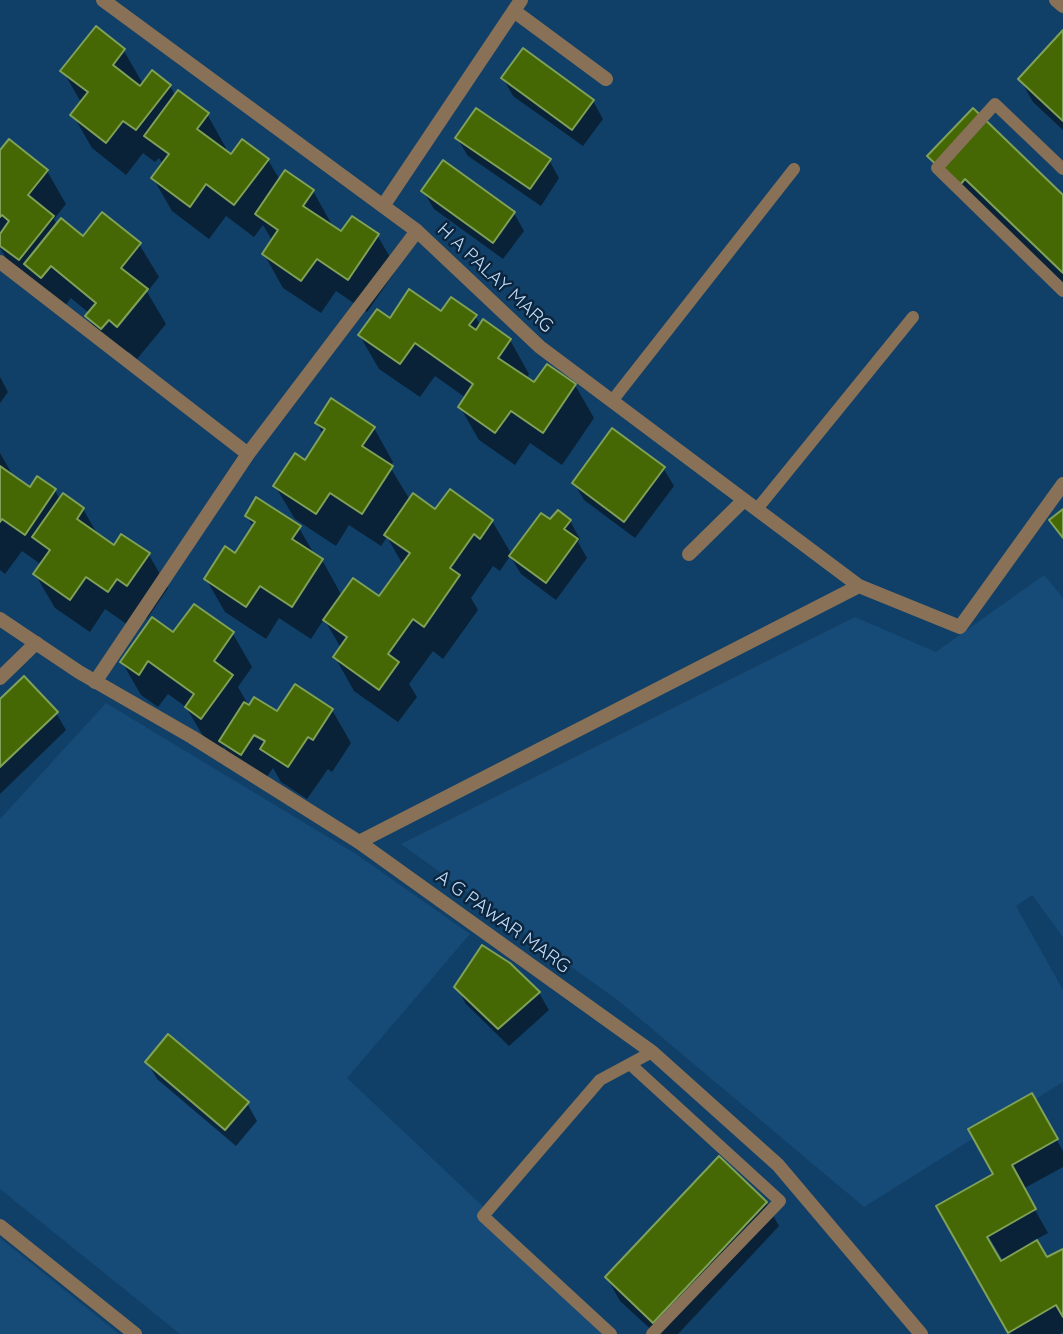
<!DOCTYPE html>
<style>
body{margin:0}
canvas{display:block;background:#103f67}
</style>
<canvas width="1063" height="1334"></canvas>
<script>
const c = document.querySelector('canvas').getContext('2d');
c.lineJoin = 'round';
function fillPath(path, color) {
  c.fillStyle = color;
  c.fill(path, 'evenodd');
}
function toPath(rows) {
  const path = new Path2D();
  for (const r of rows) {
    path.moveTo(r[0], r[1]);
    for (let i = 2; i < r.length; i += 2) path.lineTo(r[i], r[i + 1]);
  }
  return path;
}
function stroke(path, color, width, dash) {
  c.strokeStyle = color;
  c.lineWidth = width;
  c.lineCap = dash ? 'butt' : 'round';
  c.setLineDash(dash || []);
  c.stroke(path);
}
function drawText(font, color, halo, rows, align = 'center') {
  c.font = font + ' Quicksand,sans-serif';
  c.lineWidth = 5;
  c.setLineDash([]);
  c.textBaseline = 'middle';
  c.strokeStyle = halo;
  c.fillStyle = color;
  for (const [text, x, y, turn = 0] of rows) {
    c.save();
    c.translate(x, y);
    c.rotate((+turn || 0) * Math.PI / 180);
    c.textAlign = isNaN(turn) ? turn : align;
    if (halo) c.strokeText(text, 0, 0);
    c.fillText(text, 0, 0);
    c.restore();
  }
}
fillPath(toPath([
 [1044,575,1063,598,1063,937,1032,895,1016,906,1063,990,1063,1082,864,1207,620,1002,401,844,855,617,936,652],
 [106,703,356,854,470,934,347,1078,618,1334,180,1334,0,1189,0,819],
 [0,1238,119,1334,0,1334]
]), '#164a77');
fillPath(toPath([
 [96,28,124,51,143,84,170,86,176,97,207,114,226,148,224,151,231,157,268,160,280,180,313,191,332,225,331,227,341,234,377,235,397,269,367,312,336,291,321,313,283,288,264,254,273,242,263,225,254,237,226,216,209,239,172,211,153,178,163,165,159,158,155,162,143,153,126,175,92,148,73,115,82,104,63,71],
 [1063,33,1063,130,1033,102,1020,79],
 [503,78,593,101,603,119,583,146,513,96],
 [457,138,549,160,559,178,541,206,468,156],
 [0,153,47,171,66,204,54,219,57,225,83,239,139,244,159,277,147,292,166,324,137,359,129,352,121,361,107,350,88,317,90,314,71,298,61,311,16,275,0,248],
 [929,156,1063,197,1063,282,979,202,942,179],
 [423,191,514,213,524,231,503,259,434,209],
 [442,313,475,316,481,326,484,322,510,340,529,374,526,379,535,385,575,385,594,418,562,465,530,443,515,465,479,440,460,407,466,398,435,376,420,397,379,369,360,336,391,320],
 [0,377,8,392,0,403],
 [317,423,374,428,393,462,390,467,410,500,436,511,492,521,512,555,551,522,570,521,580,539,578,542,587,558,556,600,521,574,510,556,500,571,493,566,471,598,478,610,443,659,433,651,409,684,417,697,398,722,354,691,335,657,341,648,324,619,311,639,279,618,266,639,225,612,206,579,235,555,253,527,247,516,299,528,316,557,322,560,342,596,379,599,403,565,387,537,381,546,349,525,336,546,295,519,275,486,305,463,323,435],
 [0,453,15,479,30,490,55,490,60,500,83,509,99,537,114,547,149,555,168,588,147,619,137,612,128,625,105,609,90,632,55,608,35,574,42,565,22,551,5,574,0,570],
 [663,468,674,486,635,538,584,500,574,483],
 [233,634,252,667,238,687,250,708,277,713,332,710,351,743,332,772,328,769,307,799,281,782,273,768,260,787,240,774,224,747,221,752,206,741,186,707,168,694,158,707,141,695,122,662,174,635],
 [0,702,56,713,66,730,0,794],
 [456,987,539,993,549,1010,509,1046,466,1004],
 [147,1062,247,1103,257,1121,236,1146,157,1079],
 [1031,1096,1063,1151,1063,1167,1023,1189,1048,1233,1035,1240,1046,1259,1063,1251,1063,1332,1060,1334,1011,1334,938,1207,996,1174],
 [984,1229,1004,1262,1000,1262,981,1230],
 [766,1203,779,1226,678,1334,656,1334,620,1301,607,1278]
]), '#0007');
const building = toPath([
 [96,26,125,49,113,65,140,86,152,70,171,85,136,130,123,121,106,143,70,115,88,92,60,71,96,26],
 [1063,30,1063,121,1018,79,1063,30],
 [523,48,594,100,572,130,501,78,523,48],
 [178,90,209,113,197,129,231,154,242,139,269,159,234,205,206,184,190,207,151,178,169,154,144,136,178,90],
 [476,108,551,159,530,189,455,138,476,108],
 [973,108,1063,195,1063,273,965,179,959,186,927,156,973,108],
 [9,139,48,170,28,195,54,216,19,260,0,246,0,234,9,221,2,215,0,217,0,150,9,139],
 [443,160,515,212,493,243,421,191,443,160],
 [285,170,314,190,303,206,341,231,352,216,379,234,348,280,317,259,301,281,262,254,278,230,255,214,285,170],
 [102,212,141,243,121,268,148,289,117,327,109,320,101,329,85,316,96,303,51,266,41,278,24,264,61,218,83,236,102,212],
 [409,289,441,311,451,297,477,315,469,325,476,330,483,319,511,339,498,358,534,382,547,364,576,384,543,433,511,411,495,433,458,407,473,384,415,343,400,364,358,335,377,309,390,318,409,289],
 [331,398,375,427,362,446,393,466,362,514,330,493,316,514,273,486,295,453,305,460,325,429,315,423,331,398],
 [612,428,665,467,624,522,572,483,612,428],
 [0,466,30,487,37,476,56,489,25,535,2,519,0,522,0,466],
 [450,489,493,520,480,539,474,534,450,568,460,575,424,627,413,619,388,654,399,662,379,690,333,657,347,637,323,620,353,578,379,596,410,553,384,535,413,493,435,509,450,489],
 [63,493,84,508,77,519,114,545,121,534,150,553,127,586,117,579,108,592,86,577,70,600,33,574,50,550,32,537,63,493],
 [256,497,301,526,292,539,323,559,292,607,260,586,246,607,204,579,225,546,235,553,255,522,245,516,256,497],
 [1063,509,1063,538,1049,520,1063,509],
 [558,510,571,520,564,529,578,539,546,583,509,556,541,513,550,519,558,510],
 [194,604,234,632,214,661,233,675,201,719,185,707,194,694,148,661,139,675,120,662,152,617,173,632,194,604],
 [24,676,58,712,0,767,0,699,24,676],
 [295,684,333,709,313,740,308,737,288,767,260,749,265,741,254,735,241,755,219,741,244,702,249,705,254,697,277,711,295,684],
 [482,945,510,963,540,992,498,1029,454,987,482,945],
 [168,1034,249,1102,225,1130,145,1062,168,1034],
 [1032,1093,1058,1139,1012,1165,1036,1209,987,1237,1001,1261,1037,1240,1047,1257,1063,1249,1063,1317,1056,1305,1008,1333,936,1206,993,1174,968,1129,1032,1093],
 [719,1156,767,1202,653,1323,605,1277,719,1156]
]);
fillPath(building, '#466804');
stroke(building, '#80a158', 2);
stroke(toPath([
 [1063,169,995,104,937,168,1063,291],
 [612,401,794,169],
 [757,509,913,317],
 [630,1064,780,1201,652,1334],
 [611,1334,483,1216,600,1080,652,1052]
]), '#887157', 12);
stroke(toPath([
 [103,0,417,231,540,347,859,586],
 [1056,0,1063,6],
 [514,11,606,79],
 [383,206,521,0],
 [0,262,248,454],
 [689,554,744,500],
 [0,678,36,643],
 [95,682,248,454,417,231],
 [359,842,859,586,960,627,1063,484]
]), '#887157', 14);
stroke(toPath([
 [0,619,79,672,192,737,359,842,652,1052,778,1165,921,1334],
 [0,1226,135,1334]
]), '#887157', 14);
drawText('19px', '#bddbfa', '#0c253c', [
 ["H A PALAY MARG",495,278,43],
 ["A G PAWAR MARG",503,922,36]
]);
</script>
